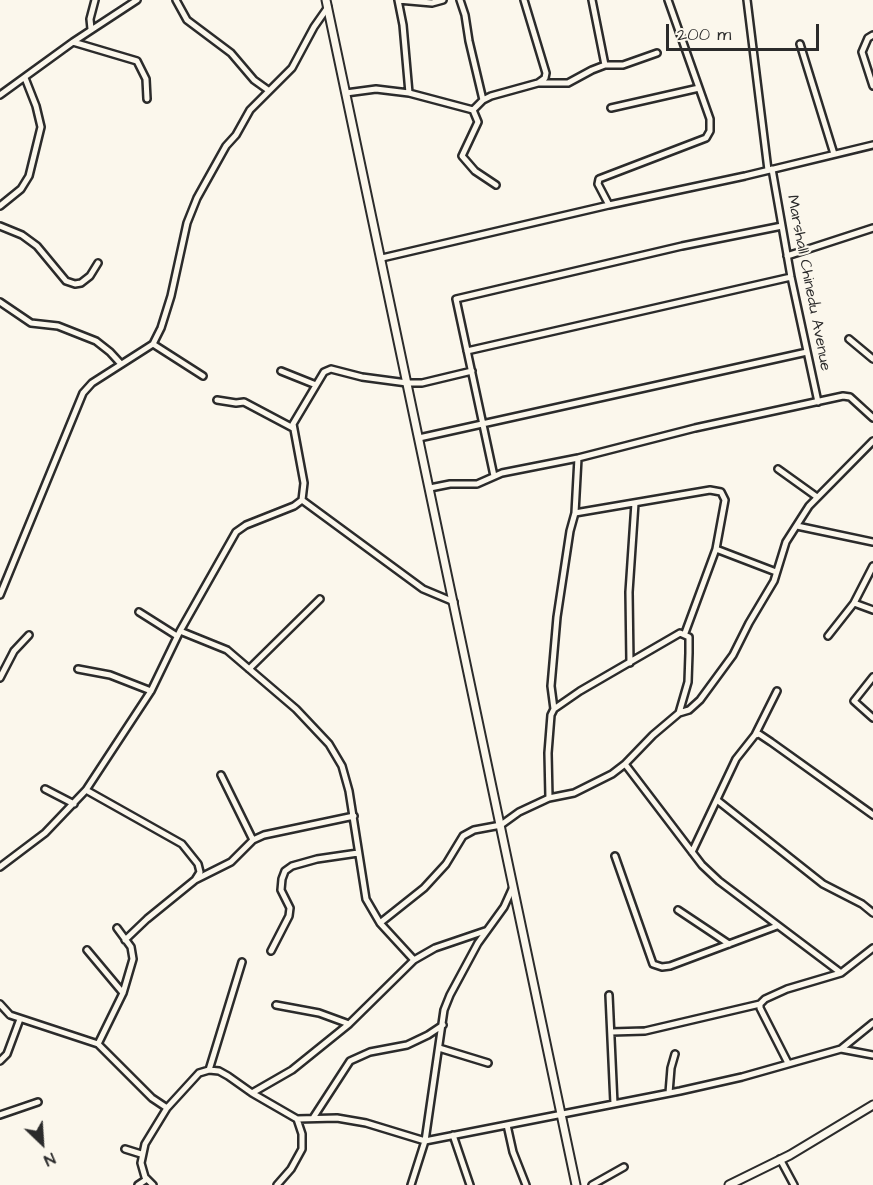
<!DOCTYPE html>
<style>
body{margin:0}
#map{position:relative;width:873px;height:1185px;overflow:hidden;background:#fbf7ec;font-family:"Architects Daughter",sans-serif}
canvas{display:block}
.north{position:absolute;left:12px;top:1113px;width:60px;height:60px;-webkit-text-stroke:4px #fbf7ec;paint-order:stroke;rotate:155deg;font-size:16px;font-weight:700;line-height:24px;text-align:center;color:#2b2b2b}
.north::after{content:'';display:block;margin:auto;width:21px;height:27px;background:#2b2b2b;clip-path:polygon(50% 0,100% 100%,50% 72%,0 100%)}
.scale{position:absolute;left:666px;top:24px;width:153px;height:27px;box-sizing:border-box;border:3px solid #2b2b2b;border-top:0;padding-left:8px;font-size:18px;line-height:21px;white-space:nowrap;color:#2b2b2b;-webkit-text-stroke:4px #fbf7ec;paint-order:stroke}
</style>
<div id="map">
<canvas width="873" height="1185"></canvas>
<div class="north">N</div>
<div class="scale">200 m</div>
</div>
<script>
const c = document.querySelector('canvas').getContext('2d');
c.lineJoin = 'round';
function toPath(rows) {
  const path = new Path2D();
  for (const r of rows) {
    path.moveTo(r[0], r[1]);
    for (let i = 2; i < r.length; i += 2) path.lineTo(r[i], r[i + 1]);
  }
  return path;
}
function stroke(path, color, width, dash) {
  c.strokeStyle = color;
  c.lineWidth = width;
  c.lineCap = dash ? 'butt' : 'round';
  c.setLineDash(dash || []);
  c.stroke(path);
}
function drawText(font, color, halo, rows, align = 'center') {
  c.font = font + ' "Architects Daughter",sans-serif';
  c.lineWidth = 4.5;
  c.setLineDash([]);
  c.textBaseline = 'middle';
  c.strokeStyle = halo;
  c.fillStyle = color;
  for (const [text, x, y, turn = 0] of rows) {
    c.save();
    c.translate(x, y);
    c.rotate((+turn || 0) * Math.PI / 180);
    c.textAlign = isNaN(turn) ? turn : align;
    if (halo) c.strokeText(text, 0, 0);
    c.fillText(text, 0, 0);
    c.restore();
  }
}
const minor = toPath([
 [176,0,187,20,231,53,254,80,268,90],
 [398,0,403,25,409,93],
 [398,0,432,3,443,0],
 [460,0,465,15,469,41,483,100],
 [592,0,605,65],
 [747,0,768,170],
 [91,29,90,19,95,0],
 [873,35,868,38,862,52,873,86],
 [73,42,137,61,146,79,147,99],
 [800,44,834,154],
 [538,83,568,83,592,70,605,65,623,65,657,53],
 [346,93,376,89,409,93,473,110,483,100,491,96,538,83,545,78,546,73,524,0],
 [0,95,73,42,137,0],
 [611,108,699,88],
 [473,110,478,122,462,156,475,171,496,185],
 [772,169,791,277,818,402],
 [609,205,745,176,873,145],
 [0,206,21,189,29,176,41,127,36,106,25,78],
 [0,226,22,235,37,246,66,281,75,284,81,283,90,276,98,263],
 [787,256,873,228],
 [382,258,609,205,598,184,599,179,706,138,710,131,710,119,668,0],
 [0,302,31,323,58,326,96,341,110,352,121,364],
 [849,339,873,359],
 [153,344,203,376],
 [467,351,791,277],
 [281,371,316,385],
 [217,400,236,403,244,402,293,428],
 [419,438,807,352],
 [778,469,817,497],
 [494,476,456,299,682,246,782,226],
 [430,488,450,484,477,484,502,473,578,458,695,428,843,396,850,397,873,418],
 [302,500,423,589,454,602],
 [575,513,710,490,721,492,725,500,716,549,685,633],
 [797,526,873,542],
 [716,549,776,572],
 [0,595,83,393,92,383,153,344,161,328,171,296,187,223,197,198,226,146,236,135,250,110,292,68,314,27,328,7],
 [854,603,873,566],
 [139,612,177,636],
 [180,631,227,650,296,709,329,744,342,766,349,791,366,899,380,923,414,960],
 [828,636,854,603,873,610],
 [630,663,629,592,635,503],
 [78,669,110,675,151,691],
 [249,669,320,599],
 [873,677,854,701,873,718],
 [0,678,14,651,29,635],
 [554,709,551,686,557,617,570,531,575,513,578,458],
 [755,735,777,691],
 [625,764,653,735,679,713,689,710,700,700,733,655,749,623,774,581,786,542,809,506,873,441],
 [221,775,253,840],
 [45,789,74,804],
 [86,790,182,844,198,864,200,872,195,880,147,919,125,940],
 [549,798,548,753,551,715,554,709,580,691,680,633,689,637,689,653,688,682,679,713],
 [717,800,823,884,862,904,873,913],
 [692,852,736,759,755,735,759,734,771,742,873,815],
 [615,856,653,964,662,967,670,966,777,926],
 [0,867,45,833,86,790,151,691,180,631,236,532,246,525,294,506,302,500,304,483,293,424,324,372,331,369,362,377,407,383,422,383,472,371],
 [195,880,231,862,253,840,264,835,354,816],
 [678,910,729,944],
 [380,923,424,888,446,864,463,836,474,830,501,825,519,812,549,798,574,793,612,774,625,764,702,865,719,881,841,973],
 [87,950,123,993],
 [271,951,289,916,290,908,281,890,282,879,285,871,292,866,317,859,358,853],
 [609,995,614,1104],
 [0,1004,10,1015,98,1044,152,1098,167,1108],
 [276,1005,319,1013,349,1024],
 [611,1032,645,1031,760,1004],
 [98,1044,123,993,133,959,131,947,117,928],
 [439,1048,488,1063],
 [841,1049,873,1023],
 [0,1061,7,1054,20,1019],
 [788,1063,760,1008,760,1004,765,999,787,989,841,973,873,948],
 [209,1070,242,962],
 [252,1093,292,1070,349,1024,414,960,435,948,485,931],
 [669,1093,671,1068,675,1054],
 [0,1115,38,1102],
 [313,1118,350,1061,370,1052,407,1045,428,1035,443,1025],
 [297,1119,337,1118,366,1123,425,1141,680,1091,742,1077,841,1049,873,1055],
 [507,1125,513,1152,526,1185],
 [453,1135,470,1185],
 [125,1149,141,1154],
 [780,1159,794,1185],
 [138,1185,147,1179],
 [153,1185,145,1177,141,1163,145,1144,167,1108,199,1073,209,1070,219,1071,228,1076,252,1093,297,1119,302,1134,302,1149,291,1169,277,1185],
 [411,1185,425,1141,444,1010,450,995,478,943,504,907,513,887],
 [592,1185,624,1167]
]);
const major = toPath([
 [326,0,576,1185],
 [729,1185,790,1155,873,1105]
]);
stroke(minor, '#2b2b2b', 10);
stroke(major, '#2b2b2b', 11);
stroke(minor, '#fbf7ec', 5);
stroke(major, '#fbf7ec', 7);
drawText('16px', '#2b2b2b', '#fbf7ec', [
 ["Marshall Chinedu Avenue",808,283,79]
]);
</script>
